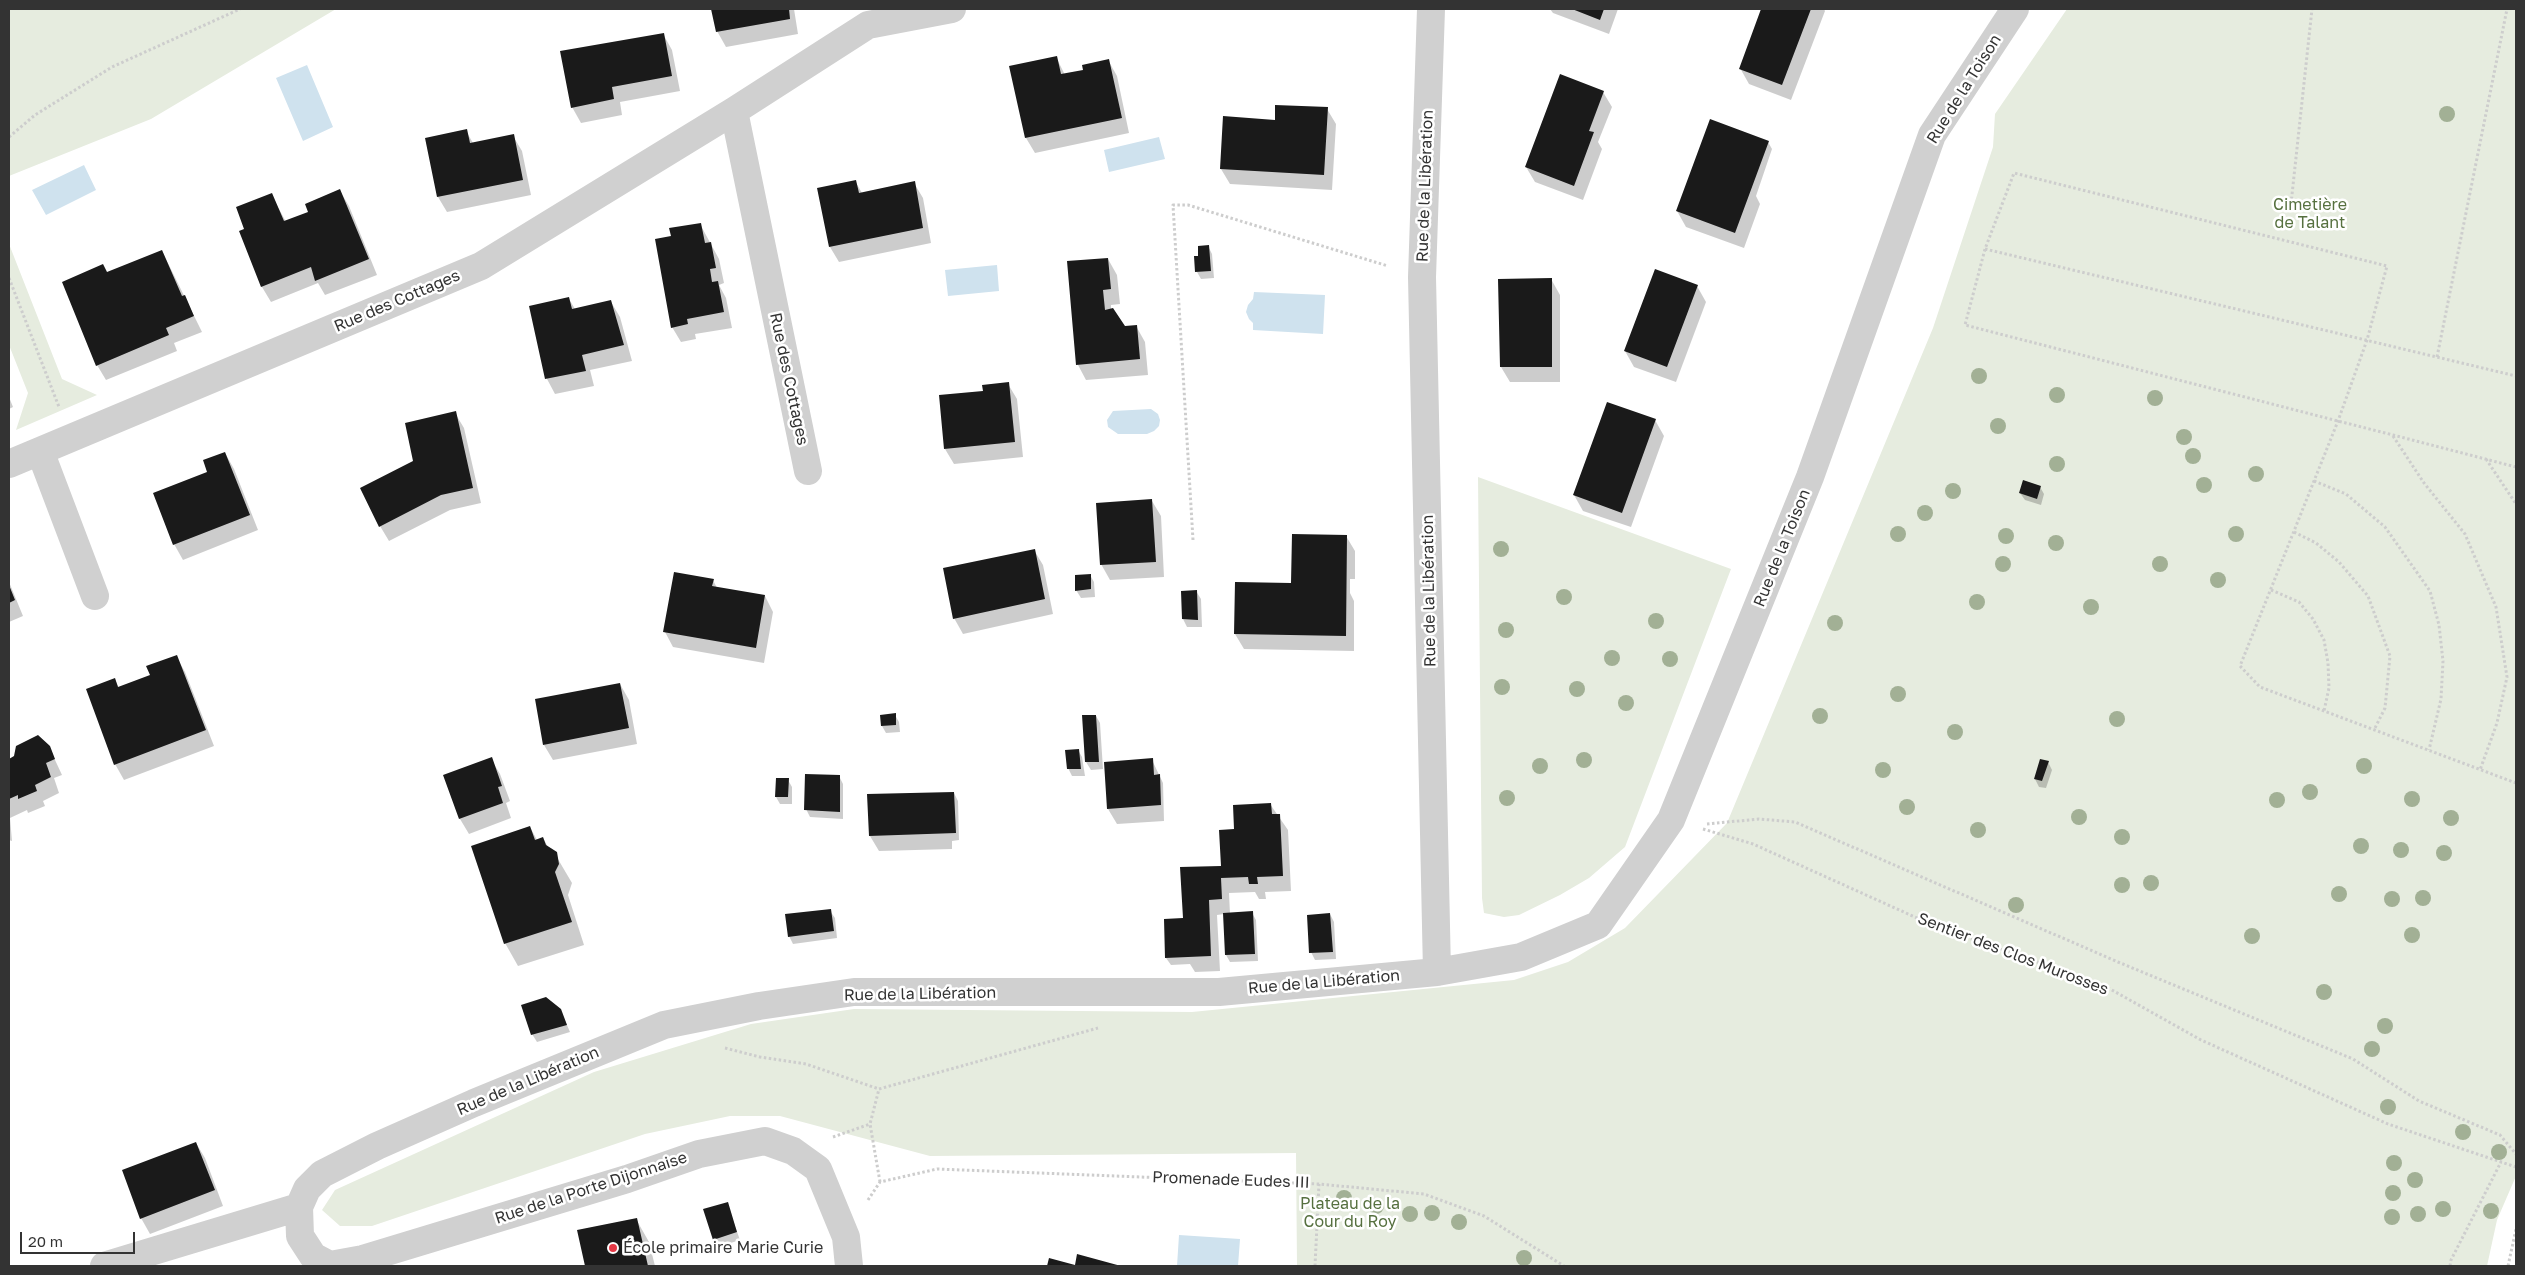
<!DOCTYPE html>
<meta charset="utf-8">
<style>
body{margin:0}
#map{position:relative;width:2525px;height:1275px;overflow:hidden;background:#fff;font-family:"Golos Text",sans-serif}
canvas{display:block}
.frame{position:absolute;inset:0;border:10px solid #333;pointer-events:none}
.scale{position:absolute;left:20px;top:1232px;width:115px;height:22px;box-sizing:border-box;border:2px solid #333;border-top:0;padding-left:6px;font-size:15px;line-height:18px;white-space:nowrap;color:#333;-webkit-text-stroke:4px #fff;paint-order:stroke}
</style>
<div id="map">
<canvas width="2525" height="1275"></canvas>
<div class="frame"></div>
<div class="scale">20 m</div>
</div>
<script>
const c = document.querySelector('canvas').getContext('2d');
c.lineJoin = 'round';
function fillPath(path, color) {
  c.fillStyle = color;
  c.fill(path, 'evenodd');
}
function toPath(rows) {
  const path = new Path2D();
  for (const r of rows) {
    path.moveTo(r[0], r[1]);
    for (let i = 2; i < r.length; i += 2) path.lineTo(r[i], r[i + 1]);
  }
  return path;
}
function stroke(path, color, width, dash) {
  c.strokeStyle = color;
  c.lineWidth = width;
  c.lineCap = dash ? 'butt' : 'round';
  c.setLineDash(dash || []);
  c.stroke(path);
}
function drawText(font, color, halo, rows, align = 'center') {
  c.font = font + ' "Golos Text",sans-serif';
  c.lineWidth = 5;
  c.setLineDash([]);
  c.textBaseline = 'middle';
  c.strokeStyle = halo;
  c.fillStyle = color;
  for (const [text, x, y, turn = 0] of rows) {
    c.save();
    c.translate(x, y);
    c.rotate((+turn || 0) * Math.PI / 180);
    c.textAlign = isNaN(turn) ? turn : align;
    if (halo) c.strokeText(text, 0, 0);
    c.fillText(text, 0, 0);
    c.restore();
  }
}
fillPath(toPath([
 [9,9,336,9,151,119,9,176],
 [2067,9,2516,9,2516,1176,2497,1220,2487,1266,1297,1266,1296,1153,930,1156,780,1116,730,1116,645,1134,372,1226,340,1226,322,1210,335,1190,594,1072,751,1024,854,1009,1192,1012,1514,980,1568,962,1625,928,1727,823,1933,328,1993,147,1995,114],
 [9,244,62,379,97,395,16,430,28,393,9,345],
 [1478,477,1731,569,1625,847,1589,878,1560,895,1519,915,1504,917,1484,913,1482,898]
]), '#e6ecdf');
fillPath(toPath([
 [307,65,333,127,303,141,276,78],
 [1159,137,1165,159,1109,172,1104,150],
 [84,165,96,190,46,215,32,190],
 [997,265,999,291,948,296,945,270],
 [1254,292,1325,295,1323,334,1253,330,1253,323,1249,319,1246,312,1248,305,1253,299],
 [1151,409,1158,414,1160,420,1159,426,1154,431,1147,434,1118,434,1108,427,1107,420,1113,411],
 [1179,1235,1240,1239,1238,1266,1177,1266]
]), '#cfe2ee');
fillPath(toPath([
 [712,9,794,9,798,34,726,47,717,31],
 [1550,9,1618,9,1609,34,1553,13],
 [1763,9,1824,9,1825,11,1791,100,1749,84,1740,68],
 [663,34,672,50,680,91,620,102,622,115,581,123,572,107],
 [1056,57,1065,75,1084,71,1108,60,1117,76,1129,133,1035,153,1026,138,1010,67],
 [1603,92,1612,107,1598,142,1602,149,1583,200,1535,182,1526,167],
 [1327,109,1336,124,1332,190,1230,184,1221,169,1276,121],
 [466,131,473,143,513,136,522,151,531,195,447,212,438,197,426,139],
 [1768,142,1772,149,1756,196,1760,204,1744,248,1686,227,1677,211],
 [855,181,862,193,914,183,923,198,931,243,839,262,830,247,819,189],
 [340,191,349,206,377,275,325,295,318,283,271,302,262,287,241,232,246,230,271,194,286,222,309,213],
 [700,224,719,259,724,283,719,285,726,298,732,328,695,334,696,339,681,342,672,327],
 [1208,246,1212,254,1214,278,1201,279,1197,272,1200,257],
 [162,251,202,332,174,343,177,351,106,380,97,365,107,274],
 [1108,259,1117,275,1120,304,1111,305,1111,310,1124,327,1136,326,1145,342,1148,375,1086,380,1078,365],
 [1551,279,1560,295,1560,382,1510,382,1501,367],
 [1697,286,1706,302,1676,382,1634,367,1625,351],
 [569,299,575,309,611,302,620,317,632,361,590,370,594,386,555,394,547,379,531,307],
 [1008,384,1017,399,1023,457,954,464,945,449,984,392],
 [9,397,13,407,9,409],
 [455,413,464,428,481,503,450,510,389,541,380,526,415,462],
 [1655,420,1664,436,1631,527,1583,511,1574,495],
 [225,453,234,469,258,530,183,560,174,544,209,473],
 [2040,487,2044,494,2041,505,2025,500,2020,493],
 [1152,501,1161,516,1164,577,1110,580,1101,564],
 [1346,536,1355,551,1355,579,1350,579,1350,593,1354,601,1354,651,1244,649,1235,634],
 [1034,550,1043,565,1053,614,963,634,954,618],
 [1090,575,1094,582,1095,597,1081,598,1076,590],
 [713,580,717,588,765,596,773,612,764,663,673,647,665,632],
 [9,582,23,616,9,622],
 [1196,591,1201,599,1202,627,1187,627,1183,619,1182,592],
 [176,656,185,672,214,746,124,780,115,764,115,680,119,688,151,676],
 [620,684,629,700,637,744,553,760,544,745],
 [895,715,899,722,900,732,886,733,882,726,881,716],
 [1084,716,1096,716,1100,723,1103,769,1091,770,1086,762],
 [49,747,62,775,54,778,59,793,43,801,45,806,28,813,27,810,10,818,12,841,9,840,9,760],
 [1078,750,1082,757,1085,776,1072,776,1068,768],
 [491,759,500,774,510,801,506,803,511,818,469,834,460,819,444,776],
 [1152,760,1163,783,1164,821,1117,824,1108,809],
 [2048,762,2052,770,2046,788,2039,787,2035,779],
 [839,776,843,784,843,819,810,817,806,809],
 [788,780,792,787,792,804,780,804,776,797],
 [954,793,958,801,959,840,952,841,952,849,879,851,870,836],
 [1270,804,1288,830,1291,891,1265,892,1266,899,1259,899,1255,892,1229,893,1230,914,1252,913,1256,920,1258,961,1230,962,1226,955,1224,914,1217,915,1220,971,1195,972,1190,964,1171,965,1166,958,1165,920,1184,923,1222,867,1236,831],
 [530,827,537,840,543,838,548,847,552,849,572,883,568,895,584,945,518,966,505,943],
 [830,911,835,918,837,938,793,944,789,936],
 [1330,914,1334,922,1336,959,1315,960,1311,952],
 [560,1009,570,1032,537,1042,532,1034],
 [196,1143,205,1158,223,1206,150,1234,141,1218],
 [727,1204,740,1240,718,1247,714,1240],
 [636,1219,649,1242,655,1266,587,1266,579,1231]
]), '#0003');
fillPath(toPath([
 [711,9,789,9,790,19,716,32],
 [1572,9,1604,9,1600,20],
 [1761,9,1811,9,1782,85,1739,69],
 [664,33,672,76,612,87,614,99,571,108,560,51],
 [1057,56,1061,74,1083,70,1082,65,1109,59,1122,118,1025,138,1009,66],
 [1560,74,1604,91,1589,131,1594,132,1574,186,1525,167],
 [1275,105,1328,107,1324,175,1220,169,1223,116,1275,120],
 [1710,119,1769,141,1735,233,1676,211],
 [467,129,470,143,514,134,523,180,437,197,425,138],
 [856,180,859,193,915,181,923,228,829,247,817,188],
 [340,189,369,259,315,281,311,267,261,287,239,231,244,229,236,207,272,193,284,221,308,212,305,204],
 [701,223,705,243,711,242,716,268,710,269,712,282,718,281,724,312,687,319,688,324,671,328,655,239,671,236,669,228],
 [1209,245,1211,271,1195,272,1194,256,1198,256,1198,246],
 [162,250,182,296,185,295,194,316,166,328,169,335,96,366,62,282,103,264,107,272],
 [1108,258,1111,289,1103,290,1105,310,1113,308,1125,326,1137,325,1140,359,1076,365,1067,261],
 [1655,269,1698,285,1667,367,1624,351],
 [1552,278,1552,367,1500,367,1498,279],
 [569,297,572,309,611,300,624,345,582,355,586,371,545,379,529,306],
 [1009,382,1015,442,944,449,939,395,983,391,982,385],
 [1607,402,1656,419,1622,513,1573,495],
 [456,411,473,488,441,495,379,527,360,488,413,461,405,423],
 [225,452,250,515,173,545,153,493,207,472,203,460],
 [2023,480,2041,486,2037,499,2019,493],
 [1152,499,1156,562,1100,565,1096,503],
 [1292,534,1347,535,1346,636,1234,634,1235,582,1291,583],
 [1035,549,1045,599,953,619,943,568],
 [674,572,714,579,712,586,765,595,756,648,663,632],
 [1091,574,1091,589,1075,591,1075,575],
 [9,585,15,600,9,603],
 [1197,590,1198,620,1182,619,1181,591],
 [177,655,206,730,114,765,86,689,115,678,118,687,150,675,146,666],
 [620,683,629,728,543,745,535,699],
 [896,713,896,725,881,726,880,715],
 [1082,715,1096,715,1099,762,1085,762],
 [38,735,50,746,55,759,46,763,51,777,35,785,37,791,18,799,18,795,9,799,9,759,14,756,16,746],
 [1079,749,1081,769,1067,769,1065,750],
 [492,757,502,786,498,787,503,803,459,819,443,775],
 [1153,758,1154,775,1160,774,1161,805,1107,809,1104,762],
 [2040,759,2049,761,2042,781,2034,779],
 [805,774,840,775,840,812,804,810],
 [776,778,789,778,788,797,775,797],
 [954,792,956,833,869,836,867,794],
 [1271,803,1272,814,1280,814,1283,876,1257,877,1258,884,1249,884,1248,877,1221,878,1222,899,1209,900,1211,956,1165,958,1164,919,1183,918,1180,867,1221,866,1219,830,1234,829,1233,805],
 [530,826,535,840,543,837,546,845,557,852,559,864,555,872,572,922,504,944,471,846],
 [831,909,834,931,788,937,785,914],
 [1253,911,1255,954,1225,955,1223,913],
 [1330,913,1333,952,1309,953,1307,915],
 [546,997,561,1009,567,1025,531,1035,521,1005],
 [196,1142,215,1190,140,1219,122,1170],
 [728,1202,737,1232,713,1240,703,1209],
 [637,1218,648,1266,585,1266,577,1230],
 [1077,1254,1121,1266,1047,1266,1049,1258,1075,1265]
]), '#1a1a1a');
stroke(toPath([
 [9,137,35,115,112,67,240,9],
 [2291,204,2312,9],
 [1985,249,2516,376],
 [9,278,59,407],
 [2437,357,2507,9],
 [2393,436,2424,483,2465,534,2496,607,2507,677,2497,723,2480,770],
 [2486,459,2516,504],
 [2516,467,2393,435,2338,421,1965,325,1985,249,2014,173,2387,266,2367,340,2338,421,2240,666,2260,687,2516,783],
 [2314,481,2346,494,2385,527,2430,591,2439,625,2443,661,2441,699,2429,750],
 [2294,532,2316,543,2339,562,2368,596,2390,656,2385,708,2374,730],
 [1193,540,1173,205,1188,205,1388,266],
 [2271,590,2299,602,2313,619,2324,640,2328,663,2329,688,2324,711],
 [1707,824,1759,819,1795,822,2118,962,2353,1059,2419,1101,2500,1135,2516,1154],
 [1703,829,1753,844,1937,927,2103,985,2201,1040,2388,1124,2516,1167],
 [725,1048,760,1057,806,1064,879,1089],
 [833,1137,870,1124],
 [880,1182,870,1124,879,1089,1098,1028],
 [868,1200,880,1182,937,1169,1319,1184,1424,1194,1484,1216,1564,1266],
 [1315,1266,1319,1184],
 [2450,1266,2451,1260,2501,1162],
 [2508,1266,2516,1229]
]), '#cdcdcd', 3, [2.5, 2.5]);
stroke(toPath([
 [1431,9,1422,277,1437,972],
 [734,111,808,471],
 [40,451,95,596],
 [9,464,481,266,734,111,868,25,952,9],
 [104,1266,299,1207],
 [849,1266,846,1237,818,1169,793,1151,765,1141,699,1154,627,1179,363,1259,330,1265,313,1256,300,1236,299,1207,307,1189,322,1174,377,1146,474,1103,664,1025,759,1006,854,992,1219,992,1437,972,1521,957,1598,925,1671,820,1810,477,1932,135,2015,9]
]), '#d0d0d0', 28);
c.fillStyle = '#a2b095';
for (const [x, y] of [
 [2447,114],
 [1979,376],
 [2057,395],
 [2155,398],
 [1998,426],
 [2184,437],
 [2193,456],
 [2057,464],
 [2256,474],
 [2204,485],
 [1953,491],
 [1925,513],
 [1898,534],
 [2236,534],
 [2006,536],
 [2056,543],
 [1501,549],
 [2003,564],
 [2160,564],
 [2218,580],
 [1564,597],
 [1977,602],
 [2091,607],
 [1656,621],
 [1835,623],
 [1506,630],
 [1612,658],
 [1670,659],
 [1502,687],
 [1577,689],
 [1898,694],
 [1626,703],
 [1820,716],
 [2117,719],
 [1955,732],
 [1584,760],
 [1540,766],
 [2364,766],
 [1883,770],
 [2310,792],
 [1507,798],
 [2412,799],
 [2277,800],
 [1907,807],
 [2079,817],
 [2451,818],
 [1978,830],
 [2122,837],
 [2361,846],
 [2401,850],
 [2444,853],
 [2151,883],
 [2122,885],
 [2339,894],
 [2423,898],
 [2392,899],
 [2016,905],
 [2412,935],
 [2252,936],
 [2324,992],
 [2385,1026],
 [2372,1049],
 [2388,1107],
 [2463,1132],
 [2499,1152],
 [2394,1163],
 [2415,1180],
 [2393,1193],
 [1344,1198],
 [1376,1206],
 [2443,1209],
 [2491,1211],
 [1432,1213],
 [1410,1214],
 [2418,1214],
 [2392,1217],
 [1459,1222],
 [1524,1258]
]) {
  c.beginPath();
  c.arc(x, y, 8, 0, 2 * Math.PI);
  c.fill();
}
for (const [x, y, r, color] of [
 [613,1248,5,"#e63946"]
]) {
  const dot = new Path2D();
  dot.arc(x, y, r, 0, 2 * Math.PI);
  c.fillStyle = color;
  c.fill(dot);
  stroke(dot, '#fff', 2);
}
drawText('16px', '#333', '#fff', [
 ["Rue de la Toison",1964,89,-58],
 ["Rue de la Libération",1425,186,-88],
 ["Rue des Cottages",397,301,-23],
 ["Rue des Cottages",789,379,78],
 ["Rue de la Toison",1782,548,-68],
 ["Rue de la Libération",1429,591,-91],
 ["Sentier des Clos Murosses",2013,954,21],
 ["Rue de la Libération",1324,982,-5],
 ["Rue de la Libération",920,994,-1],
 ["Rue de la Libération",528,1081,-23],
 ["Promenade Eudes III",1231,1180,2],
 ["Rue de la Porte Dijonnaise",591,1188,-18]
]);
drawText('16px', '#56703f', '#fff', [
 ["Cimetière",2310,205],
 ["de Talant",2310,223],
 ["Plateau de la",1350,1204],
 ["Cour du Roy",1350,1222]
]);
drawText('16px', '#333', '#fff', [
 ["École primaire Marie Curie",623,1248]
], 'left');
</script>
